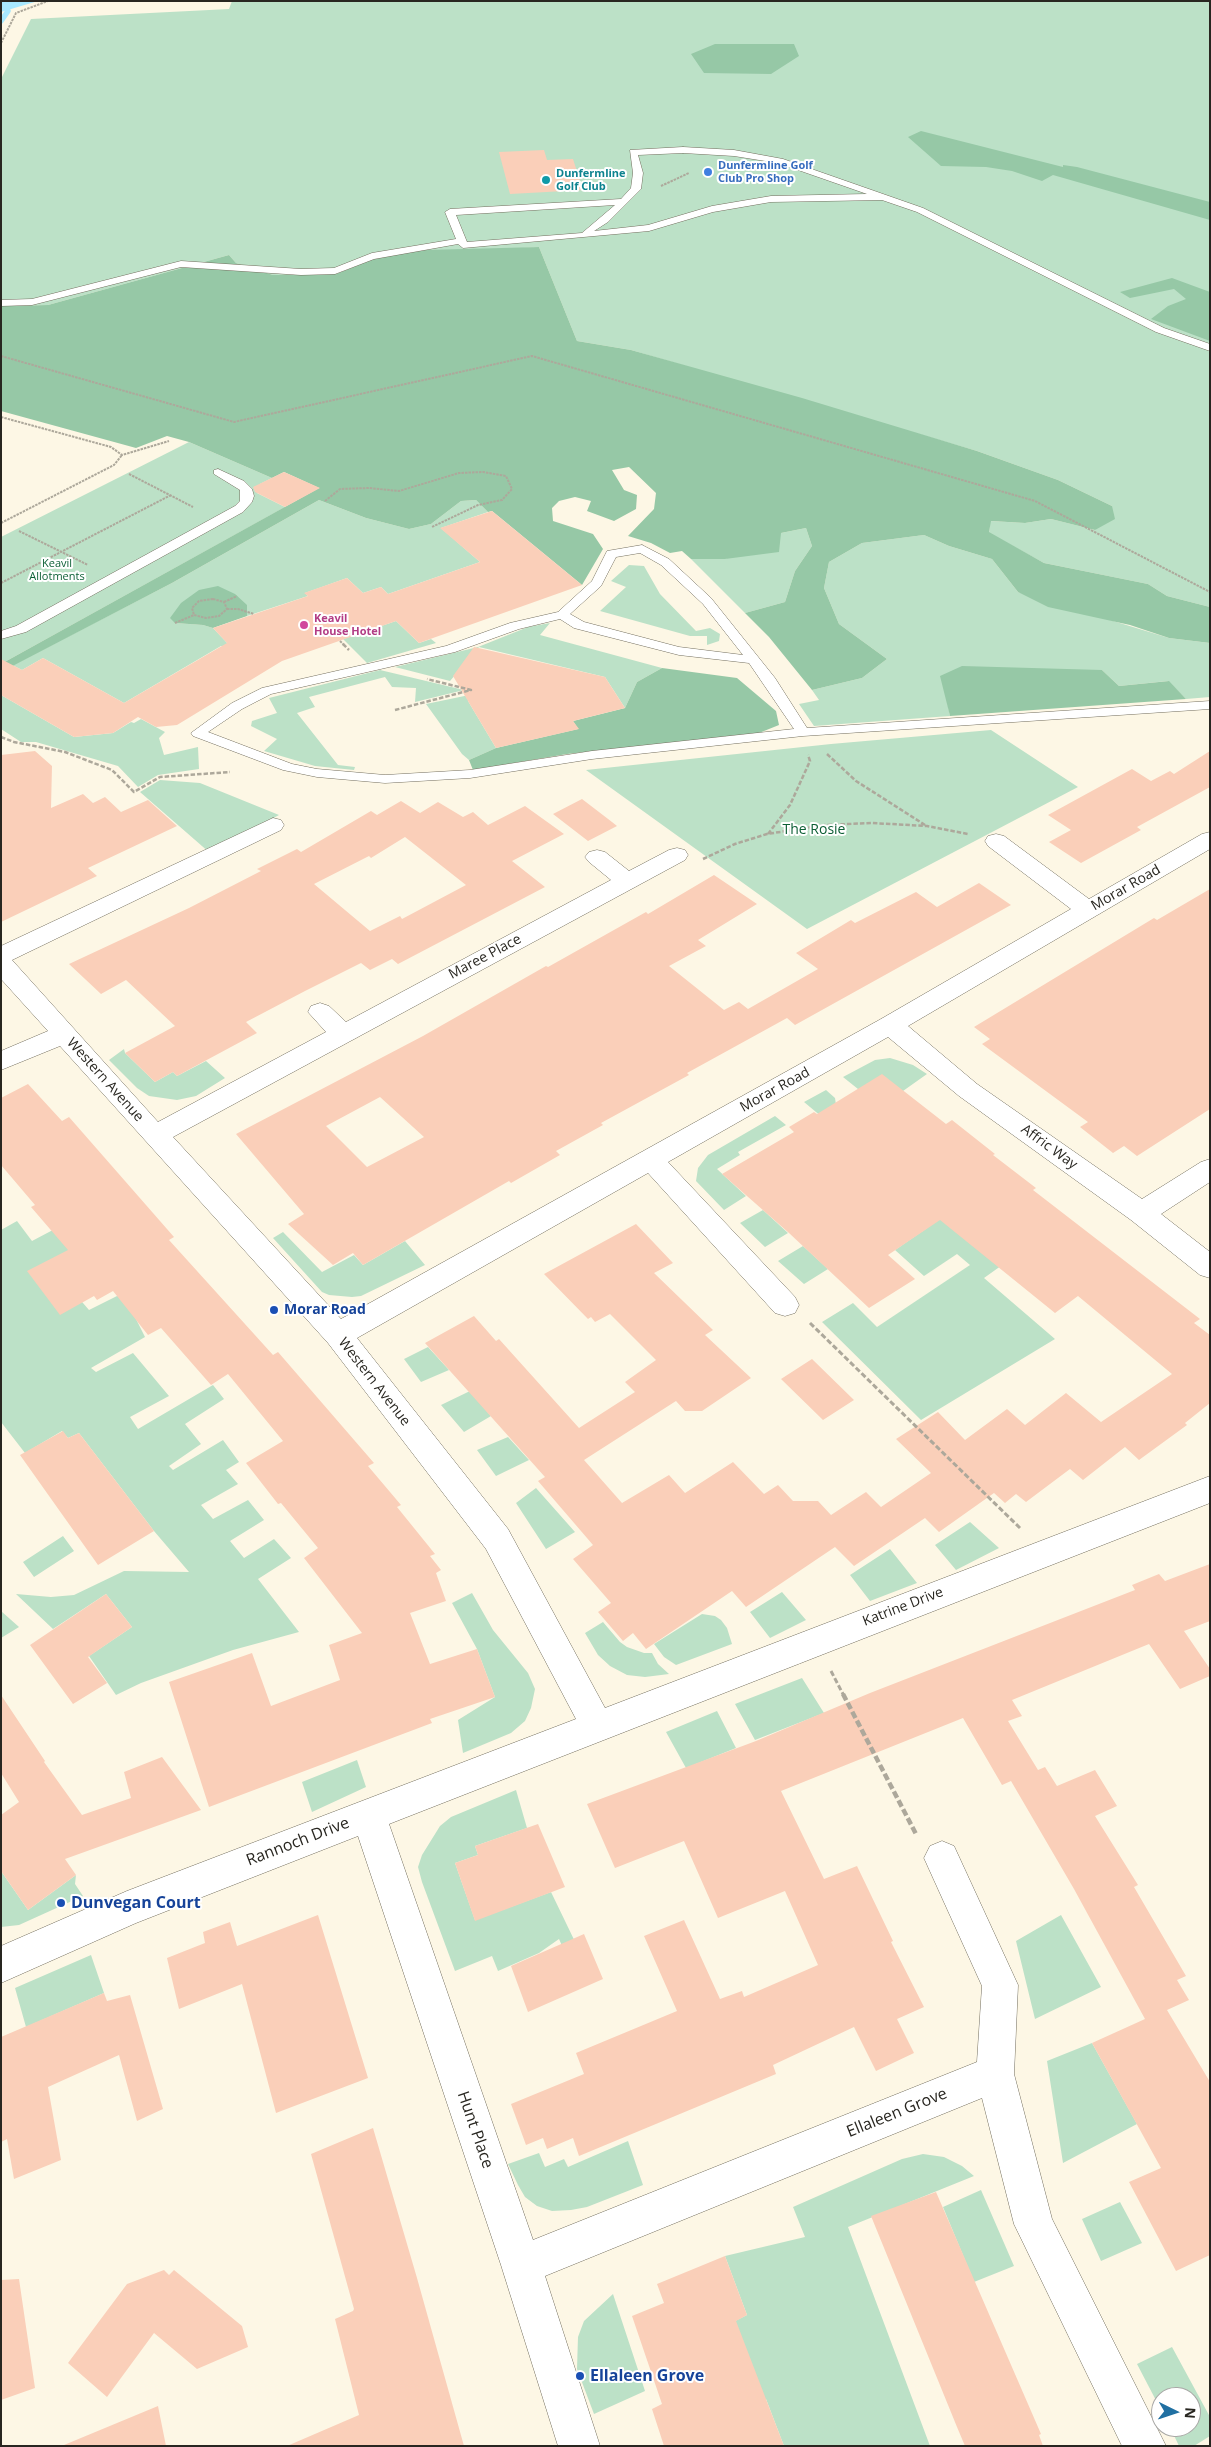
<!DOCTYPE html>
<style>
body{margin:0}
#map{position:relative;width:1211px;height:2447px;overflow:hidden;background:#fdf7e5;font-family:"Open Sans",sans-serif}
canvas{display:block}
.frame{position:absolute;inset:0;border:2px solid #282620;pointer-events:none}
.north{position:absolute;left:1151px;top:2387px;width:50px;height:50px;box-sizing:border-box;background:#fff;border:1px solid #a9a8a6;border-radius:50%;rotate:94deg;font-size:14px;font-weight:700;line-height:20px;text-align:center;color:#282620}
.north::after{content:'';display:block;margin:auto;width:18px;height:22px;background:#2170a2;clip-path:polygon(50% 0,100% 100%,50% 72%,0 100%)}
</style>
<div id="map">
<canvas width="1211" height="2447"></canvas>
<div class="frame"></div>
<div class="north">N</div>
</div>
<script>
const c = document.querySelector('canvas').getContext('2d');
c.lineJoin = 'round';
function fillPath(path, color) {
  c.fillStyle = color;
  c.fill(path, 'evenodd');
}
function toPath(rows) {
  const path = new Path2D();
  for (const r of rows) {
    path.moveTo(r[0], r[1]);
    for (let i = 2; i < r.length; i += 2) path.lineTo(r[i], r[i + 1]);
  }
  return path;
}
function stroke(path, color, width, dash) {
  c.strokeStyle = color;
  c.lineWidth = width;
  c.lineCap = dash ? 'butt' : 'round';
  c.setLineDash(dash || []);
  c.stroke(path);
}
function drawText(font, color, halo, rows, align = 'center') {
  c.font = font + ' "Open Sans",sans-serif';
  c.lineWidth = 4;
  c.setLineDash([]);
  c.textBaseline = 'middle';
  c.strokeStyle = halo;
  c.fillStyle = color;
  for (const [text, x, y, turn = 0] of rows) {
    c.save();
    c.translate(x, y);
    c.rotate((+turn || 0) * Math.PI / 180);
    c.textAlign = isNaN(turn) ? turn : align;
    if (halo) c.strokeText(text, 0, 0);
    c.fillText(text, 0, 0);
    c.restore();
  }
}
fillPath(toPath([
 [232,1,1210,1,1210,607,1167,596,1148,584,1044,563,989,533,990,521,1025,523,1051,519,1095,530,1112,506,1058,480,977,451,631,350,577,341,539,247,378,257,336,274,273,275,236,263,229,255,48,305,1,306,1,79,31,19,229,9],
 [189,442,272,478,260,484,257,493,285,507,1,664,1,537],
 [319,500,366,518,409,529,431,524,461,501,476,500,488,512,441,528,480,562,388,594,381,587,363,593,347,578,305,593,308,596,247,616,175,623,203,625,213,628,230,646,221,646,124,703,43,658,22,670,14,666,1,673,13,665,172,583],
 [806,528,812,546,795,571,785,602,745,613,691,559,725,559,781,533],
 [924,535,949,546,992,559,1018,592,1169,638,1210,643,1210,697,1186,699,1168,681,1119,686,1102,670,947,701,950,716,814,726,799,704,819,700,812,690,862,678,887,659,839,624,824,588,829,562,862,543],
 [629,565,644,566,660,594,696,631,710,628,720,634,719,641,707,645,707,636,690,636,600,611,626,587,611,581],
 [396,621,419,643,431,639,436,643,367,663,343,639],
 [550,623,540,635,662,668,637,682,625,708,605,677,479,647,450,681,395,667,478,647,528,627],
 [380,670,464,690,415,702,416,688,392,687,385,677,309,697,315,707,297,713,338,765,355,767,354,770,315,766,264,751,277,739,251,726,252,721,277,713,269,698],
 [474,694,468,701,496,748,469,760,462,754,426,704],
 [1,695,74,737,113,733,131,722,134,723,141,719,165,732,159,738,164,755,198,747,199,769,158,775,138,787,118,766,36,742,21,742,1,729],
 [991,730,1078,787,807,929,586,770,831,744],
 [160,780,200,783,279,815,210,853,140,792],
 [124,1049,125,1053,155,1082,173,1072,177,1076,206,1061,225,1078,196,1096,177,1100,149,1096,137,1088,109,1060],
 [890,1058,913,1065,927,1074,903,1091,858,1089,843,1077,875,1060],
 [826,1090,835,1098,840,1132,804,1102],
 [775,1116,786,1125,738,1152,740,1155,717,1169,746,1196,724,1210,696,1181,698,1168,708,1155],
 [848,1158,1019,1253,984,1278,1055,1339,921,1420,822,1322,853,1303,877,1327,970,1265,957,1254,924,1276,895,1250,927,1228],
 [763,1210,788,1233,765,1247,740,1223],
 [17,1221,32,1241,68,1222,77,1296,89,1310,123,1293,145,1337,91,1368,96,1372,133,1353,169,1396,130,1417,138,1429,213,1385,224,1399,185,1424,201,1444,169,1466,173,1470,223,1440,239,1462,226,1470,238,1484,201,1505,213,1519,248,1500,264,1520,230,1541,244,1558,274,1539,291,1558,258,1579,299,1632,233,1650,141,1683,116,1695,89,1656,132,1627,106,1594,53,1629,16,1594,51,1597,74,1595,124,1571,189,1572,154,1531,79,1433,68,1438,62,1431,25,1453,1,1422,1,1230],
 [283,1232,322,1272,354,1255,363,1265,405,1241,425,1265,361,1296,352,1297,329,1295,322,1292,273,1238],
 [803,1246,828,1269,804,1284,778,1261],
 [428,1347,449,1370,421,1382,404,1359],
 [470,1391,491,1416,464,1432,441,1405],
 [508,1437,529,1460,496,1476,477,1450],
 [536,1488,575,1532,546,1549,516,1503],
 [970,1522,999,1548,956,1570,935,1545],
 [63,1536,74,1551,34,1577,23,1562],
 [890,1549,917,1583,870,1601,850,1575],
 [782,1592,806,1620,770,1638,750,1612],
 [472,1593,493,1630,528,1673,535,1689,531,1708,525,1721,511,1733,463,1753,458,1720,495,1697,477,1649,452,1603],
 [1,1611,19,1627,1,1638],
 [702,1614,715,1616,721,1620,727,1628,732,1644,676,1665,664,1657,654,1644],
 [603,1622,620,1642,627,1647,644,1653,652,1653,658,1664,669,1674,645,1677,627,1675,610,1666,598,1655,585,1633],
 [802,1678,824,1713,755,1740,735,1704],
 [717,1711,736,1748,686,1768,666,1732],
 [357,1760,366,1787,312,1812,302,1782],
 [516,1790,527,1828,475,1846,478,1855,455,1863,475,1920,551,1892,580,1952,568,1959,559,1939,539,1953,498,1971,492,1956,455,1971,422,1882,418,1867,422,1855,440,1826,451,1817],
 [1,1871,28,1910,76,1875,75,1884,83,1896,19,1925,1,1927],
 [1061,1915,1101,1987,1035,2019,1016,1941],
 [91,1955,104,1993,26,2027,15,1988],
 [1092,2043,1137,2124,1063,2163,1047,2061],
 [628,2141,643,2185,587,2207,571,2210,552,2211,537,2206,525,2197,518,2185,508,2164,539,2153,545,2167,564,2159,568,2167],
 [923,2154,944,2157,962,2166,974,2176,848,2227,930,2446,784,2446,766,2399,740,2410,729,2324,747,2315,725,2256,805,2237,793,2207,902,2159],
 [981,2190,1014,2266,974,2282,943,2207],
 [1120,2202,1142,2243,1101,2261,1082,2219],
 [613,2294,645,2391,594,2414,577,2369,578,2337,584,2321],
 [1172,2347,1210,2417,1210,2436,1194,2446,1179,2446,1170,2427,1191,2427,1191,2397,1161,2397,1161,2410,1137,2364]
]), '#bce1c7');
fillPath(toPath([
 [715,44,794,44,799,56,771,74,704,73,691,54],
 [921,131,1063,167,1063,165,1077,167,1210,202,1210,220,1053,175,1042,181,1012,171,986,167,941,166,908,137],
 [539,247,577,341,631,350,802,398,977,451,1058,480,1112,506,1115,519,1095,530,1051,519,1025,523,991,521,989,532,1044,563,1148,584,1167,596,1210,607,1210,643,1169,638,1130,625,1048,607,1018,592,992,559,949,546,924,535,862,543,829,562,824,588,839,624,887,659,862,678,812,690,769,637,745,613,785,602,795,571,812,546,806,528,781,533,779,552,725,559,691,559,682,551,670,553,651,543,628,536,654,509,656,493,629,467,612,470,624,490,637,495,636,509,614,521,587,511,591,501,575,497,559,501,552,508,553,521,593,534,603,549,582,585,492,511,488,512,476,500,461,501,431,524,409,529,366,518,319,500,172,583,1,672,1,664,319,488,284,472,272,478,189,442,167,436,136,448,1,411,1,306,48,305,229,255,236,263,273,275,336,274,378,257,426,250],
 [1172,278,1210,292,1210,341,1151,319,1168,306,1186,299,1174,289,1130,298,1120,292],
 [218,586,235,594,247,605,247,616,213,628,203,625,175,623,170,618,181,603,199,590],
 [962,666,1102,670,1119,686,1169,681,1186,699,950,716,940,676],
 [662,668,737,678,776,711,779,725,759,733,567,754,473,770,469,760,496,748,578,729,573,721,625,708,637,682]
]), '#96c8a6');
fillPath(toPath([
 [1,1,38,1,1,12]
]), '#a8e8fe');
stroke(toPath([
 [1,21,8,11]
]), '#a8e8fe', 5.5);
fillPath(toPath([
 [544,150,547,160,573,159,583,190,510,194,499,152],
 [284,472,320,488,285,507,255,492,253,487],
 [492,511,582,585,419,643,396,621,282,661,177,725,156,727,138,717,113,733,74,737,1,695,1,659,22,670,43,658,124,703,227,643,213,628,308,596,304,593,347,578,363,593,381,587,388,594,480,562,440,528],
 [474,647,605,677,625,708,573,721,579,729,496,748,453,676],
 [35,751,52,766,51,808,83,794,93,803,105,797,121,812,148,800,177,826,88,868,97,876,1,922,1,755],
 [1210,751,1210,787,1137,827,1141,830,1081,863,1049,842,1071,830,1048,815,1132,769,1151,781,1170,771,1174,774],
 [582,799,612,822,617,826,588,841,553,814],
 [401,801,420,813,438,802,463,817,473,812,488,825,525,806,564,834,512,861,545,887,398,964,392,959,370,970,361,963,305,991,246,1022,257,1033,177,1076,173,1072,155,1082,125,1053,175,1026,126,980,101,994,69,964,189,908,261,871,257,869,297,849,301,852,371,811,377,815],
 [405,837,466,885,402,919,400,916,370,931,314,884,369,856,371,858],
 [714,875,757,904,698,940,706,946,669,966,724,1010,739,1002,748,1009,818,969,796,953,851,920,855,923,916,892,937,907,979,883,1011,905,795,1025,787,1018,687,1073,689,1075,601,1123,603,1125,556,1151,560,1155,511,1183,509,1181,363,1265,353,1253,333,1265,288,1224,304,1214,236,1134,423,1036,546,966,548,967,646,912,648,914],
 [380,1097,424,1137,367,1167,326,1126],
 [1210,889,1210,1109,1137,1156,1124,1146,1113,1153,1080,1127,1088,1122,982,1044,990,1039,974,1027,1154,918,1157,920],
 [882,1074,946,1124,952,1120,995,1154,993,1155,1036,1188,1033,1190,1200,1319,1194,1323,1210,1335,1210,1403,1185,1423,1187,1425,1139,1460,1125,1447,1083,1480,1070,1469,1026,1502,1016,1494,1005,1503,994,1493,939,1532,925,1518,854,1566,835,1547,746,1607,732,1591,646,1649,633,1633,623,1641,598,1612,611,1603,573,1559,593,1545,538,1481,545,1477,425,1343,474,1316,496,1341,499,1339,579,1428,635,1392,625,1382,656,1360,610,1314,595,1322,591,1317,588,1319,544,1274,636,1224,673,1263,654,1273,713,1330,705,1335,751,1378,702,1411,685,1411,676,1401,584,1460,622,1503,669,1475,685,1493,733,1462,764,1494,778,1485,793,1501,818,1501,831,1515,866,1492,881,1507,931,1473,896,1439,938,1412,965,1440,1007,1409,1025,1425,1066,1393,1101,1422,1172,1374,1078,1296,1055,1313,940,1220,888,1255,915,1279,869,1308,789,1233,722,1174,794,1132,789,1127,814,1112,817,1114],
 [28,1084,62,1121,69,1117,174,1237,169,1240,273,1355,278,1352,374,1463,368,1466,401,1505,397,1507,435,1554,430,1556,441,1570,436,1573,446,1601,410,1613,430,1664,477,1649,495,1697,430,1719,432,1723,209,1807,169,1682,252,1653,271,1706,340,1680,329,1645,362,1633,304,1558,318,1548,281,1503,278,1504,246,1463,283,1441,228,1374,211,1385,161,1328,148,1335,113,1291,97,1300,94,1296,60,1315,27,1271,68,1250,31,1207,35,1205,1,1165,1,1098],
 [812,1359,854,1400,823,1420,781,1379],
 [63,1431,68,1438,79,1433,154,1531,98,1565,20,1455],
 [1210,1564,1210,1621,1184,1631,1210,1669,1210,1676,1180,1689,1149,1644,1012,1700,1022,1716,1008,1721,1038,1770,1045,1767,1057,1786,1095,1770,1117,1806,1095,1816,1138,1885,1134,1887,1186,1976,1177,1980,1189,2000,1167,2010,1210,2082,1210,2255,1176,2271,1129,2182,1161,2168,1092,2043,1145,2019,1074,1889,1011,1781,1002,1785,963,1718,781,1791,824,1879,857,1866,893,1941,891,1942,924,2007,897,2019,914,2053,876,2071,854,2027,773,2065,776,2074,579,2156,573,2138,547,2149,543,2138,526,2145,511,2104,584,2074,576,2053,677,2011,644,1936,684,1920,720,1999,742,1991,744,1997,818,1965,785,1891,718,1918,684,1841,615,1868,587,1804,756,1741,870,1693,1135,1590,1132,1585,1159,1574,1165,1581],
 [106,1594,132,1627,88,1657,107,1683,73,1704,30,1645],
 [1,1695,45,1761,44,1762,82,1815,131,1798,124,1772,162,1757,201,1810,65,1859,76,1875,28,1910,1,1871,1,1815,19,1802,1,1773],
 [538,1824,565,1887,475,1921,455,1863,478,1855,475,1846],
 [318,1915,368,2078,276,2113,242,1984,179,2009,167,1958,205,1943,203,1932,230,1922,237,1946],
 [584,1934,603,1979,528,2012,511,1966],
 [104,1993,107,2001,130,1995,163,2109,137,2121,119,2055,48,2087,61,2160,14,2179,7,2139,1,2142,1,2037],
 [373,2128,417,2278,464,2446,287,2446,359,2415,335,2319,353,2311,354,2309,311,2154],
 [936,2192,1041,2434,1039,2435,1043,2446,965,2446,957,2427,871,2216],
 [725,2256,747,2315,736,2321,784,2446,664,2446,652,2409,662,2404,632,2316,664,2303,657,2284],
 [164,2270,169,2275,174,2270,242,2326,248,2347,197,2369,154,2333,107,2397,68,2363,127,2284],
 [19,2279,35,2388,1,2400,1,2280],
 [158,2406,166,2446,64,2446,64,2445]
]), '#facfb9');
const service = toPath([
 [683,147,734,150,783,159,923,208,1164,328,1210,344,1210,351,1156,332,917,212,882,200,771,202,713,212,649,231,463,248,458,244,374,259,335,274,301,275,181,267,32,305,1,306,1,300,32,299,181,261,301,269,334,268,372,253,456,239,445,212,450,209,621,199,631,188,633,173,630,150,683,147],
 [683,153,734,156,778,163,867,194,771,196,712,206,648,225,594,231,608,222,641,189,643,173,638,155,683,153],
 [615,205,582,233,467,242,456,215,615,205],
 [218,469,244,481,252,489,254,496,252,502,243,512,26,632,1,639,1,631,16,626,235,506,240,501,240,490,214,474,214,470,218,469],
 [642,545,669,559,711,598,775,678,807,728,1210,701,1210,709,803,736,592,759,470,778,385,783,317,777,283,770,193,736,191,733,232,703,262,688,446,646,510,623,558,612,592,581,607,551,642,545],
 [640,553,661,565,703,604,743,655,679,647,584,622,570,614,601,586,616,557,640,553],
 [560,619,574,628,679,655,749,663,794,729,592,751,470,770,385,775,317,769,292,764,208,732,242,709,271,694,455,652,519,629,560,619]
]);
const minor = toPath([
 [273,818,281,820,284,825,281,830,12,960,158,1122,326,1032,308,1012,311,1006,320,1003,329,1006,346,1022,611,880,589,862,585,857,589,852,597,850,605,852,629,871,669,850,677,848,685,850,688,855,685,860,173,1137,341,1319,881,1019,1071,909,988,846,985,841,988,836,996,834,1004,836,1089,899,1202,834,1210,832,1210,849,908,1026,977,1084,1142,1199,1201,1162,1210,1159,1210,1182,1161,1214,1210,1252,1210,1278,1200,1275,1131,1220,959,1096,888,1037,668,1162,795,1297,799,1305,795,1313,785,1316,775,1313,648,1173,357,1338,508,1529,605,1708,1210,1476,1210,1503,389,1824,533,2240,977,2062,982,1986,924,1858,930,1846,942,1841,954,1846,1018,1985,1014,2074,1052,2219,1166,2446,1122,2446,1014,2224,982,2098,545,2276,600,2446,558,2446,501,2265,358,1836,136,1923,1,1983,1,1946,127,1891,576,1719,486,1549,328,1343,60,1046,1,1070,1,1051,48,1031,1,979,1,946,273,818]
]);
stroke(service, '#746f5f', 1);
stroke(minor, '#746f5f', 1);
stroke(toPath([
 [1,43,16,13,48,1],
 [661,186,689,173],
 [1,356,234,422,532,356,1035,501,1210,592],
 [1,417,111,447,122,455,169,441],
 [129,474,193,507],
 [325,501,340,489,369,488,399,491,459,473,483,472,506,476,512,489,502,500,478,505,432,527],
 [1,523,114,465,122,455],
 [19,531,88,565],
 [1,583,171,495],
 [213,599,224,602,227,609,219,616,206,618,194,615,192,608,199,601,213,599],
 [224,602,237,596],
 [227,609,238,609,254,614],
 [175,623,194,615],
 [340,641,344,645]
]), '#ada89b', 2, [2.5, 1]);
stroke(toPath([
 [343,644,349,650],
 [395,710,471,690,427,679],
 [1,737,14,742,65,752,112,770,134,792,160,777,230,772],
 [827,754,856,781,925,825],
 [768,834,790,805,810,761,808,755],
 [703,859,735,844,767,834,825,825,872,823,927,826,968,834]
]), '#ada89b', 2.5, [4.5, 2]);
stroke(toPath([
 [810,1323,1020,1528],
 [831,1671,844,1696]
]), '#ada89b', 3, [5.5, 2.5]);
stroke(toPath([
 [843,1694,916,1834]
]), '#ada89b', 4.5, [7, 3]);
fillPath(service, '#fff');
fillPath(minor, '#fff');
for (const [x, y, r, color] of [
 [708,172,5,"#3f7fe0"],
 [546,180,5,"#0f9aa8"],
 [304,625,5,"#d1479c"],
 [274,1310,5,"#1a4fb4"],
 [61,1903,5,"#1a4fb4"],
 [580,2376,5,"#1a4fb4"]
]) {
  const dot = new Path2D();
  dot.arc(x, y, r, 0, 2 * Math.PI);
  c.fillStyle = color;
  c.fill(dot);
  stroke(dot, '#fff', 2);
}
drawText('bold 11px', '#366cbe', '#fff', [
 ["Dunfermline Golf",718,166],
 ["Club Pro Shop",718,179]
], 'left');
drawText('bold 11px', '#0d838f', '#fff', [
 ["Dunfermline",556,174],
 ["Golf Club",556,187]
], 'left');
drawText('11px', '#0c5f35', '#fff', [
 ["Keavil",57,564],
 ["Allotments",57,577]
]);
drawText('bold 11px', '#b23c85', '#fff', [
 ["Keavil",314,619],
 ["House Hotel",314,632]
], 'left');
drawText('14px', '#0c5f35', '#fff', [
 ["The Rosie",814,830]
]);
drawText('14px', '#282620', '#fff', [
 ["Morar Road",1126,888,-30],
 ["Maree Place",485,957,-28],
 ["Western Avenue",105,1080,48],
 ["Morar Road",775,1090,-29],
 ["Affric Way",1049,1147,36],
 ["Western Avenue",374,1382,52],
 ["Katrine Drive",903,1607,-21]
]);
drawText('bold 14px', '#164399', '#fff', [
 ["Morar Road",284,1310]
], 'left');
drawText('16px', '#282620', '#fff', [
 ["Rannoch Drive",298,1842,-21],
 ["Ellaleen Grove",897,2113,-22],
 ["Hunt Place",475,2130,71]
]);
drawText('bold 16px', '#164399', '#fff', [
 ["Dunvegan Court",71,1903],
 ["Ellaleen Grove",590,2376]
], 'left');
</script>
